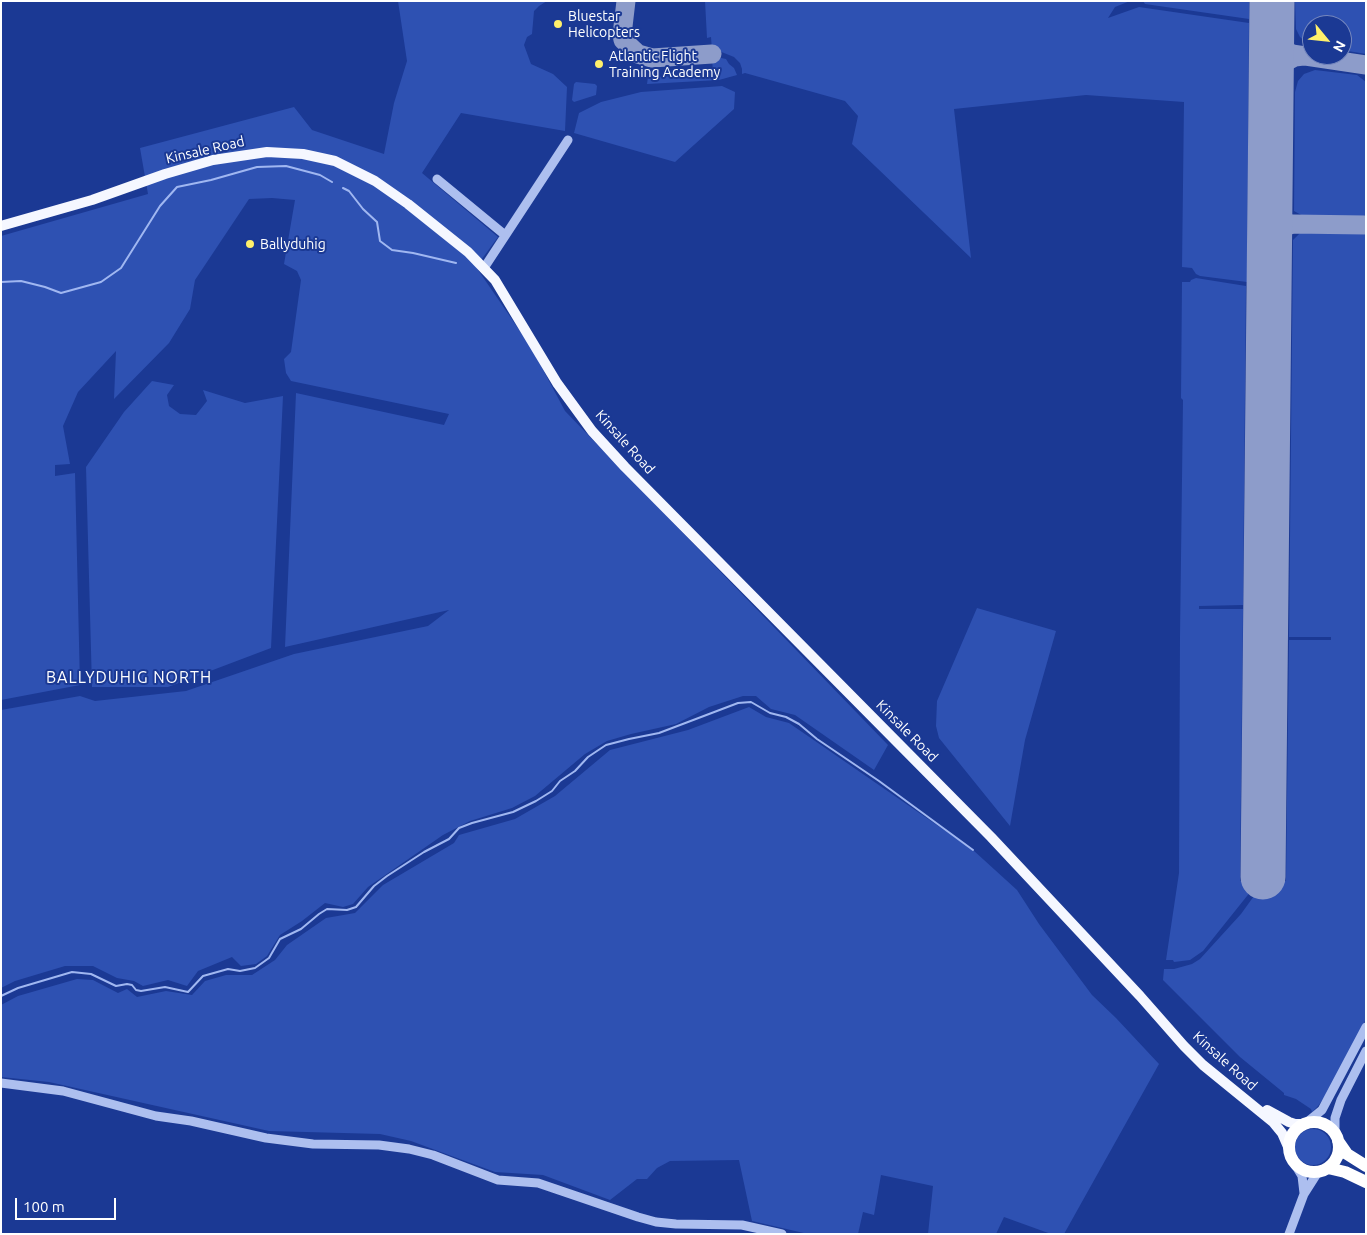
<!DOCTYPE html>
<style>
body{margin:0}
#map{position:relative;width:1367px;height:1235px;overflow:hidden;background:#1b3994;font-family:Ubuntu,sans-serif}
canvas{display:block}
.frame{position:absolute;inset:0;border:2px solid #fff;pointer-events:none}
.north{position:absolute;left:1302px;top:15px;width:50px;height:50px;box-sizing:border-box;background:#1b3994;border:1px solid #7688bf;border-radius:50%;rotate:118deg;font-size:14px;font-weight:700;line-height:20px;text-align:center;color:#fff}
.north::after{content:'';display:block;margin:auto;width:18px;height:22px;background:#fff06b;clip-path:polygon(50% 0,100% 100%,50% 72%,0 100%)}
.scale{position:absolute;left:15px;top:1198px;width:101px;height:22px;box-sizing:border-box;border:2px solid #fff;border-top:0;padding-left:6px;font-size:15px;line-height:18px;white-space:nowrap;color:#fff;-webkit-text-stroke:4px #1b3994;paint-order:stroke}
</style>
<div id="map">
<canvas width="1367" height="1235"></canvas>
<div class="frame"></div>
<div class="north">N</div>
<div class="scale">100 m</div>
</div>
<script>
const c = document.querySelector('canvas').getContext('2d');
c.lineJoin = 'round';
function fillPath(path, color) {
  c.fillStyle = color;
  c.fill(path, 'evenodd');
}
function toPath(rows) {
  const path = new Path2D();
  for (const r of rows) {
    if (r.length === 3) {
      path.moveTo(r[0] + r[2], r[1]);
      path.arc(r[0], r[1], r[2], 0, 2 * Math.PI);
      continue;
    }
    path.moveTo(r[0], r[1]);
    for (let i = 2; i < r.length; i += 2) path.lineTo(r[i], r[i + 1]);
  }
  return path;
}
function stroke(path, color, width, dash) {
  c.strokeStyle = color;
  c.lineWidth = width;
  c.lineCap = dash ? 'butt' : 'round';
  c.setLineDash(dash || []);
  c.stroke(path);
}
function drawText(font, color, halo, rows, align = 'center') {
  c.font = font + ' Ubuntu,sans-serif';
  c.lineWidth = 4;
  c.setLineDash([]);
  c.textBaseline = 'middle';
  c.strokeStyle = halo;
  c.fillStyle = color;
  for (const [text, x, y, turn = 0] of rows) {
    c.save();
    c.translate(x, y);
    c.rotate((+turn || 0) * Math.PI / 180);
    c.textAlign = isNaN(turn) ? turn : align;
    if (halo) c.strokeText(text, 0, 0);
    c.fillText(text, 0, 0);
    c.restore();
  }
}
fillPath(toPath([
 [398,1,547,1,539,6,534,11,532,34,527,37,524,45,531,64,553,74,567,87,565,131,461,113,422,173,498,237,476,267,531,347,565,411,888,745,874,770,795,715,771,709,756,696,743,696,709,707,676,724,631,734,607,741,585,754,535,796,512,808,470,821,443,835,368,887,353,904,343,907,325,903,302,921,280,935,267,956,256,964,241,966,232,957,198,971,187,986,168,980,143,986,134,981,117,978,93,966,65,966,15,981,1,988,1,710,80,696,95,701,186,691,294,654,428,626,449,610,285,647,296,393,444,425,449,414,291,381,286,373,284,359,291,352,301,280,297,271,284,264,295,200,272,198,249,199,195,280,190,309,169,343,114,399,116,351,78,392,63,426,70,464,55,465,55,476,75,473,80,685,1,700,1,236,148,194,140,148,294,107,312,130,384,154,394,103,407,61],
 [705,1,1130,1,1115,7,1108,18,1139,7,1249,23,1247,282,1200,276,1196,274,1192,268,1182,267,1184,102,1086,95,954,109,971,258,852,144,858,116,845,101,745,73,742,74,742,69,740,63,734,57,719,51,712,51,711,37,707,38],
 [1143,1,1249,1,1249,19,1145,4],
 [1295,1,1366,1,1366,54,1342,50,1342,25,1312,25,1312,46,1306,42,1300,37,1296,29],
 [712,56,726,59,729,64,734,68,737,75,719,80,647,84,648,77,713,75],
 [1315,70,1357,75,1366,82,1366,214,1361,219,1305,217,1294,211,1295,92,1298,81,1304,74],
 [576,82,595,84,597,86,596,95,574,102,572,100,574,84],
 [722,86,735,92,734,109,675,162,574,133,579,113,601,102,641,92],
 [1302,231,1361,231,1366,235,1366,1019,1327,1094,1318,1106,1312,1112,1311,1109,1296,1099,1284,1095,1284,1093,1240,1057,1163,980,1164,969,1174,969,1192,964,1200,959,1241,914,1264,882,1286,881,1289,640,1331,640,1331,637,1289,637,1293,240],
 [1196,278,1246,286,1243,605,1199,606,1199,609,1243,609,1240,881,1259,881,1203,951,1190,960,1174,962,1173,960,1166,960,1179,873,1180,636,1183,400,1181,398,1182,282,1190,282,1191,280],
 [152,381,174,385,167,395,169,406,180,414,196,415,207,401,203,390,245,403,283,396,271,648,168,687,92,687,86,467,124,412],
 [977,608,1056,631,1025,740,1010,826,939,738,936,726,937,701],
 [749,707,766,717,789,723,973,850,1017,890,1039,924,1092,995,1116,1018,1159,1064,1064,1234,1051,1234,1004,1217,996,1234,928,1234,933,1186,881,1175,874,1215,863,1212,858,1234,808,1234,752,1221,739,1160,670,1161,657,1168,647,1179,637,1179,610,1200,543,1175,495,1172,411,1141,380,1134,269,1131,49,1082,1,1077,1,1005,18,996,77,979,93,980,118,993,127,989,137,997,166,991,192,995,205,981,226,975,252,975,275,960,287,945,326,918,355,913,383,885,454,843,459,835,515,819,555,796,610,750,688,730],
 [1313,1147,18]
]), '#2e51b2');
stroke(toPath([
 [343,188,349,191,363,209,377,222,380,241,392,250,413,253,456,263],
 [1,282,21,281,45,287,61,293,101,282,121,268,160,206,177,187,211,180,257,167,286,166,320,175,332,182],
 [1,996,18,988,72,972,91,974,116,986,127,984,132,985,136,990,141,991,165,987,188,992,203,976,228,969,240,971,255,968,269,958,280,939,301,929,319,914,327,909,347,910,356,907,374,886,387,876,424,852,449,839,459,828,472,823,513,812,536,801,552,791,560,781,575,771,588,757,606,745,629,739,659,733,738,703,751,702,770,713,786,717,799,724,817,739,879,781,973,850]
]), '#a0b7f1', 2);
stroke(toPath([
 [626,1,622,35,623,40,638,54,652,58,712,54],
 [1272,19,1275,36,1279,43,1284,49,1292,54,1366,65],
 [1271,85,1277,71,1285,62,1295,57,1303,56],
 [1270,200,1273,209,1278,217,1287,223,1293,224],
 [1270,250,1272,241,1277,232,1286,226,1293,224,1366,225]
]), '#8d9cca', 19);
stroke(toPath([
 [1263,877,1272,1]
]), '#8d9cca', 45);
stroke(toPath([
 [437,179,505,235],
 [484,268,568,140],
 [1,1083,63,1091,156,1116,191,1121,266,1138,313,1144,379,1145,409,1149,433,1155,498,1180,538,1183,638,1217,656,1222,676,1224,742,1225,782,1234],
 [1306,1123,1322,1110,1366,1027],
 [1335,1133,1335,1118,1341,1100,1366,1051],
 [1294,1163,1302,1176,1304,1193],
 [1289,1234,1304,1194,1318,1172]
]), '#adbfef', 9);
stroke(toPath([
 [1,226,92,200,165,174,213,160,267,152,303,154,335,161,375,181,408,204,468,252,495,280,557,383,592,431,625,467,991,837,1140,996,1184,1046,1203,1065,1273,1122,1282,1133,1289,1149],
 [1267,1110,1289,1122,1295,1124,1304,1124]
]), '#f5f7ff', 10);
stroke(toPath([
 [1314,1147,25],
 [1338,1141,1347,1154,1366,1166],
 [1328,1168,1345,1172,1366,1182]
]), '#fff', 12);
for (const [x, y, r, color] of [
 [558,24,5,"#fff06b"],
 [599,64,5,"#fff06b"],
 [250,244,5,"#fff06b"]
]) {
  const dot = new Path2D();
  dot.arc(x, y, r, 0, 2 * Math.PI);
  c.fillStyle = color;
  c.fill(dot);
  stroke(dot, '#1b3994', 2);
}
drawText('14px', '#fff', '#1b3994', [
 ["Bluestar",568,16],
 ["Helicopters",568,32],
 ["Atlantic Flight",609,56],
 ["Training Academy",609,72],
 ["Ballyduhig",260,244]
], 'left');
drawText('14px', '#fff', '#1b3994', [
 ["Kinsale Road",205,150,-13],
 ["Kinsale Road",625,442,48],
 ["Kinsale Road",907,731,45],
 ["Kinsale Road",1225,1061,42]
]);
c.letterSpacing = '1px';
drawText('16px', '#fff', '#1b3994', [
 ["BALLYDUHIG NORTH",129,678]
]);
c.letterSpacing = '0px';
</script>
